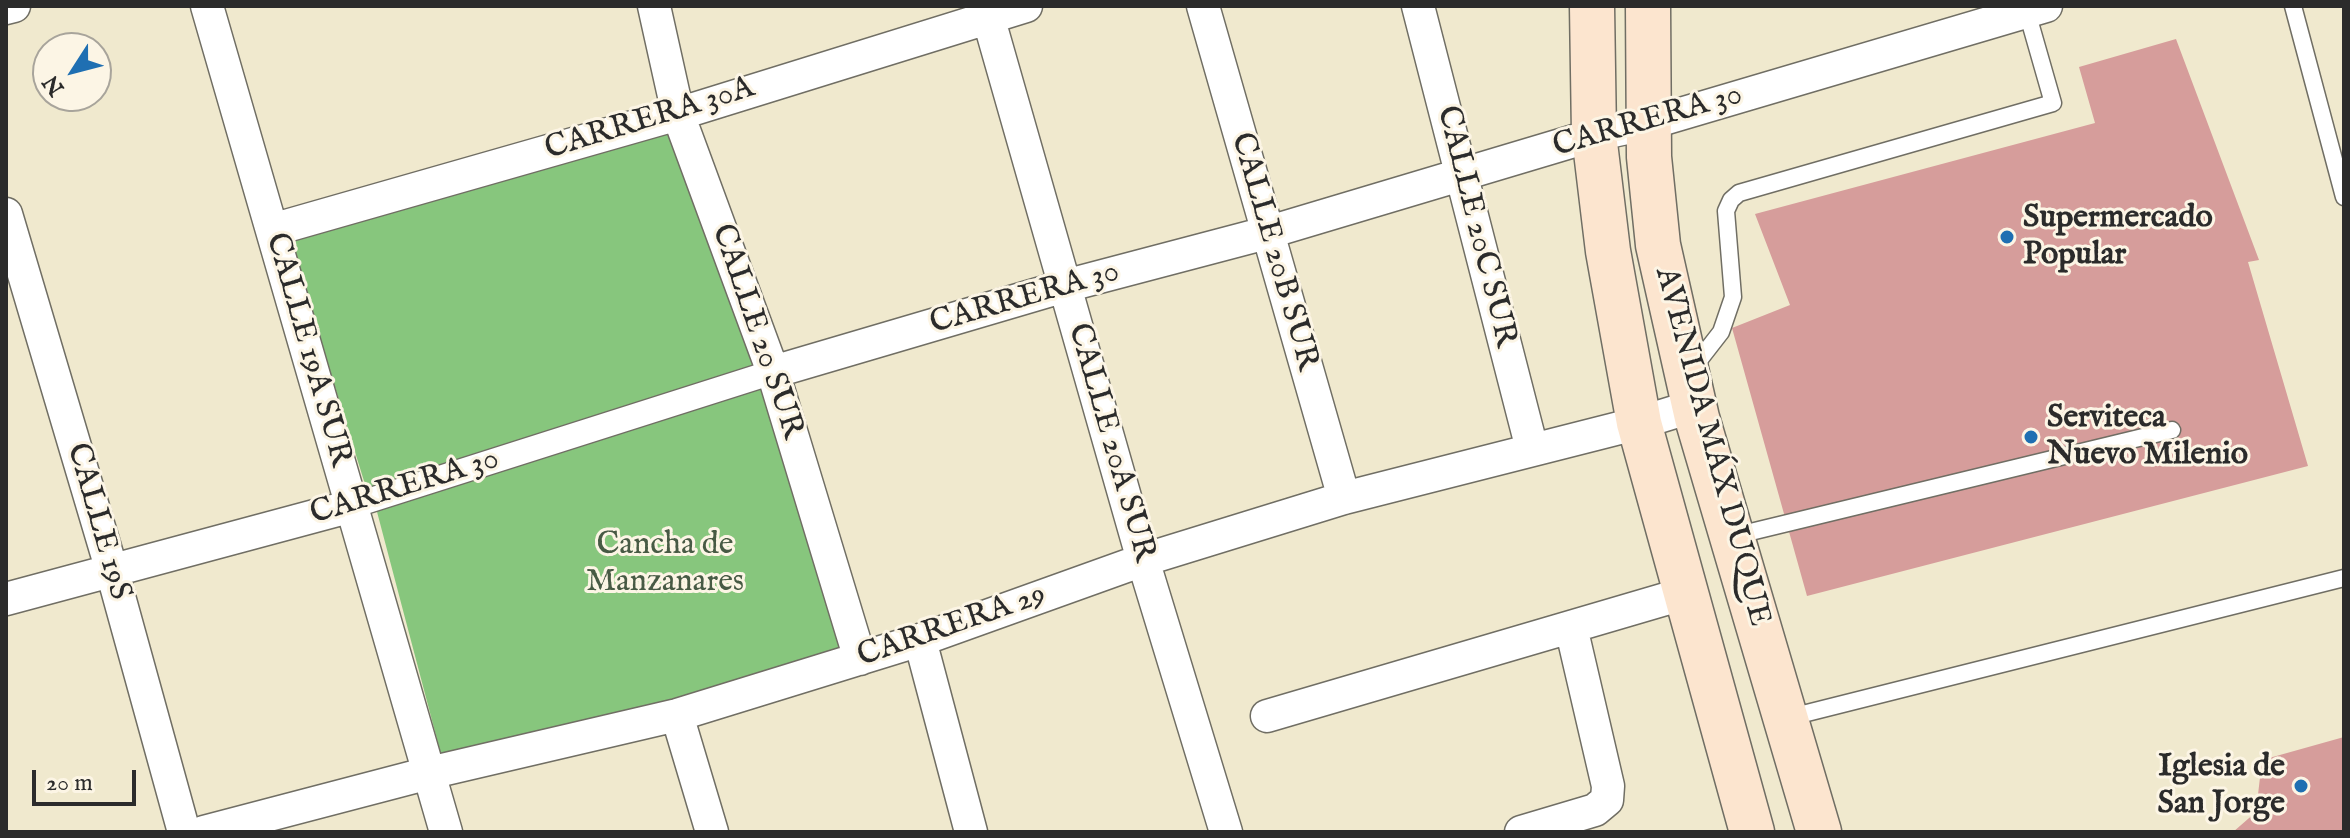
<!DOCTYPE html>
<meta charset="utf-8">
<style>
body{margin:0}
#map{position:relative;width:2350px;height:838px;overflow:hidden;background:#f0e9ce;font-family:"IM FELL English",serif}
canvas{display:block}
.frame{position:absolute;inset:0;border:8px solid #2b2b2b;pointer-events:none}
.north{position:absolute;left:32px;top:32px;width:80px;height:80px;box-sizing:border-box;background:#fcf5e5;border:2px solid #a8a49b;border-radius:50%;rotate:234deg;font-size:22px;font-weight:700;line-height:32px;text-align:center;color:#2b2b2b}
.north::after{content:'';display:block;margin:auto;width:28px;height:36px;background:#1f6fb2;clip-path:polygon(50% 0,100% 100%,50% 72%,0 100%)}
.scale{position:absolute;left:32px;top:770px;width:104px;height:36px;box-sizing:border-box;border:4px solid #2b2b2b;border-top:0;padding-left:10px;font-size:24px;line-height:28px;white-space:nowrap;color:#2b2b2b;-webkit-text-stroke:6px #fcf5e5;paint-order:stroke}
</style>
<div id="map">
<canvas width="2350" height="838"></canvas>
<div class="frame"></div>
<div class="north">N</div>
<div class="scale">20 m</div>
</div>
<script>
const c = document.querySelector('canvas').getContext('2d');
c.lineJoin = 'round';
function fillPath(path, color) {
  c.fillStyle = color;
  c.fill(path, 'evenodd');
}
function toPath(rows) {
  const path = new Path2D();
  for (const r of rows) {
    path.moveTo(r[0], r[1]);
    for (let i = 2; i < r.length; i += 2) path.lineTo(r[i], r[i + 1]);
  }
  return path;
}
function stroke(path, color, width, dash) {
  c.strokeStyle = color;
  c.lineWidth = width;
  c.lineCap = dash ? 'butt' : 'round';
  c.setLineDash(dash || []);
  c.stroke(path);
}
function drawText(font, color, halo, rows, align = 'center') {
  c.font = font + ' "IM FELL English",serif';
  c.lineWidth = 6;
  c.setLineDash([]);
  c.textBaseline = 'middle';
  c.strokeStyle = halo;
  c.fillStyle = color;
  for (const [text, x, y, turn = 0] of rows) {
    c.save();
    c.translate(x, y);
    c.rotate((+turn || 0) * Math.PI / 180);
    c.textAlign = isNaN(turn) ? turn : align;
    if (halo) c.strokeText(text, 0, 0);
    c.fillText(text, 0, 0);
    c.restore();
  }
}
fillPath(toPath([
 [671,122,762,369,368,494,287,232],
 [765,385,847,656,443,762,376,508]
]), '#87c67d');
fillPath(toPath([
 [2176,39,2259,260,2248,262,2308,466,1807,596,1732,328,1790,305,1755,214,2095,123,2079,67],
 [2344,737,2344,832,2233,832,2256,812,2262,760]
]), '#d69d9b');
const service = toPath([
 [2293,6,2344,197],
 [1693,368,1721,332,1733,297,1726,211,1731,200,1739,193,2053,103,2027,12],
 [1734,536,2172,430],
 [1787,718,2344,578]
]);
const pedestrian = toPath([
 [352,506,773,372]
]);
const minor = toPath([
 [207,6,446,832],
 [654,6,678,114,773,372,860,659],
 [985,6,1143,560,1226,832],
 [1203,6,1344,498],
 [1418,6,1532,449],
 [6,8,14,6],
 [6,214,112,571,184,832],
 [272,230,678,114,1026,6],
 [773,372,1065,286,1266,233,1594,135,1650,123,2046,6],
 [6,599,352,506],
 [920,640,971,832],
 [677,715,712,832],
 [1267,716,1686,593],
 [204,832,429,773,677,715,920,640,1143,560,1344,498,1639,423,1694,406],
 [1521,832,1595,810,1607,800,1608,786,1571,627]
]);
const secondary = toPath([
 [1592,6,1594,135,1608,251,1639,423,1752,832],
 [1648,6,1649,157,1658,245,1697,418,1819,832]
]);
stroke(service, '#706e64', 19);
stroke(pedestrian, '#706e64', 27);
stroke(minor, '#706e64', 35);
stroke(secondary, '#706e64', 47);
stroke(service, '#fff', 16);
stroke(pedestrian, '#fff', 24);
stroke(minor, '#fff', 32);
stroke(secondary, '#fce5cf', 44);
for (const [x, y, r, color] of [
 [2007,237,8,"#1f6fb2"],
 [2031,437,8,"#1f6fb2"],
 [2301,786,8,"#1f6fb2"]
]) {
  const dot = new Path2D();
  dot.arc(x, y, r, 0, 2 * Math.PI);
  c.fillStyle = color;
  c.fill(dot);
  stroke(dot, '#fcf5e5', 3);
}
drawText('32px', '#2b2b2b', '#fcf5e5', [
 ["CARRERA 30A",650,120,-17],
 ["CARRERA 30",1648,122,-16],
 ["CALLE 20C SUR",1475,227,76],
 ["CALLE 20B SUR",1273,252,74],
 ["CARRERA 30",1025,299,-16],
 ["CALLE 20 SUR",756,332,71],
 ["CALLE 19A SUR",307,350,74],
 ["CALLE 20A SUR",1110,443,74],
 ["AVENIDA MÁX DUQUE",1711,447,75],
 ["CARRERA 30",405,488,-17],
 ["CALLE 19S",97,522,74],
 ["CARRERA 29",952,627,-19]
]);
drawText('bold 32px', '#2b2b2b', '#fcf5e5', [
 ["Supermercado",2023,219],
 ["Popular",2023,256],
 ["Serviteca",2047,419],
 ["Nuevo Milenio",2047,456],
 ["Iglesia de",2285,768,"right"],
 ["San Jorge",2285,805,"right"]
], 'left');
drawText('32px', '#475a44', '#fcf5e5', [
 ["Cancha de",665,546],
 ["Manzanares",665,583]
]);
</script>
